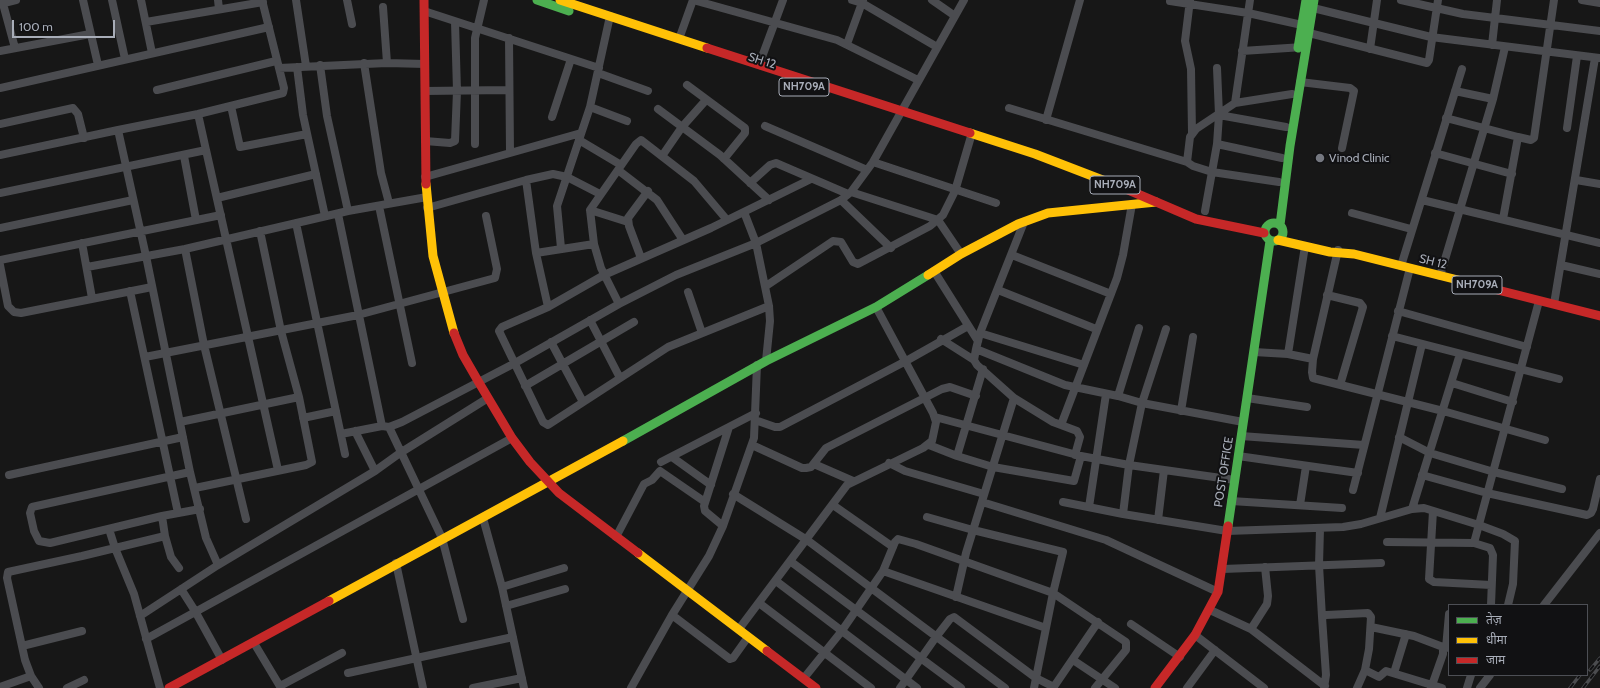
<!DOCTYPE html>
<meta charset="utf-8">
<style>
body{margin:0}
#map{position:relative;width:1600px;height:688px;overflow:hidden;background:#171717;font-family:Cabin,"Noto Sans Devanagari",sans-serif}
canvas{display:block}
.legend{position:absolute;left:1448px;top:604px;width:140px;height:72px;box-sizing:border-box;background:#111113;border:1px solid #4d4f55;margin:0;padding:5px 7px;list-style:none;font-size:12px;color:#a8adb8}
.legend li{display:flex;align-items:center;gap:8px;height:20px}
.legend b{width:20px;border:1px solid #4d4f55}
.scale{position:absolute;left:12px;top:20px;width:103px;height:18px;box-sizing:border-box;border:2px solid #a8adb8;border-top:0;padding-left:5px;font-size:12px;line-height:14px;white-space:nowrap;color:#a8adb8;-webkit-text-stroke:3px #111113;paint-order:stroke}
</style>
<div id="map">
<canvas width="1600" height="688"></canvas>
<ul class="legend">
<li><b style="height:5px;background:#4caf50"></b>तेज़</li>
<li><b style="height:5px;background:#ffc107"></b>धीमा</li>
<li><b style="height:5px;background:#c62828"></b>जाम</li>
</ul>
<div class="scale">100 m</div>
</div>
<script>
const c = document.querySelector('canvas').getContext('2d');
c.lineJoin = 'round';
function toPath(rows) {
  const path = new Path2D();
  for (const r of rows) {
    if (r.length === 3) {
      path.moveTo(r[0] + r[2], r[1]);
      path.arc(r[0], r[1], r[2], 0, 2 * Math.PI);
      continue;
    }
    path.moveTo(r[0], r[1]);
    for (let i = 2; i < r.length; i += 2) path.lineTo(r[i], r[i + 1]);
  }
  return path;
}
function stroke(path, color, width, dash) {
  c.strokeStyle = color;
  c.lineWidth = width;
  c.lineCap = dash ? 'butt' : 'round';
  c.setLineDash(dash || []);
  c.stroke(path);
}
function drawText(font, color, halo, rows, align = 'center') {
  c.font = font + ' Cabin,sans-serif';
  c.lineWidth = 4;
  c.setLineDash([]);
  c.textBaseline = 'middle';
  c.strokeStyle = halo;
  c.fillStyle = color;
  for (const [text, x, y, turn = 0] of rows) {
    c.save();
    c.translate(x, y);
    c.rotate((+turn || 0) * Math.PI / 180);
    c.textAlign = isNaN(turn) ? turn : align;
    if (halo) c.strokeText(text, 0, 0);
    c.fillText(text, 0, 0);
    c.restore();
  }
}
stroke(toPath([
 [2,0,15,48],
 [83,0,98,65],
 [112,0,125,59],
 [141,0,152,53],
 [218,0,219,9],
 [296,0,306,66],
 [347,0,352,24],
 [693,0,837,40,918,80],
 [852,0,862,3,937,47],
 [932,0,955,16],
 [1190,0,1185,41,1191,69,1192,133],
 [1401,0,1463,14,1600,31],
 [1582,0,1600,3],
 [1170,1,1248,13,1302,25],
 [0,4,16,0],
 [383,7,387,63],
 [1313,8,1431,37,1600,58],
 [424,11,599,68],
 [146,22,263,2],
 [1309,33,1427,63,1429,60,1438,0],
 [509,38,510,152],
 [679,39,693,0],
 [847,44,863,0],
 [1492,45,1497,0],
 [1370,49,1377,0],
 [0,51,90,34],
 [1242,51,1303,47],
 [364,63,381,173,389,203],
 [320,65,327,116,348,211],
 [759,65,783,0],
 [297,67,303,115,325,216],
 [279,68,387,63,425,64],
 [598,73,648,91],
 [1300,82,1350,88,1354,91,1342,148],
 [687,85,745,128,745,133,724,159],
 [0,88,269,27],
 [157,90,276,61],
 [425,91,508,90],
 [1455,91,1493,99],
 [1235,103,1250,0],
 [231,106,240,147,307,134],
 [590,107,627,121],
 [1009,108,1187,162],
 [658,109,720,155,769,200],
 [1219,115,1286,127],
 [552,117,571,59],
 [1446,118,1518,137],
 [1046,120,1080,0],
 [0,124,73,108,78,114,84,138],
 [765,126,867,170],
 [1567,128,1577,56],
 [118,130,198,114,283,93,284,88,262,0],
 [579,140,621,165],
 [425,141,450,143,455,141,457,91,455,22],
 [475,144,475,38,484,0],
 [1217,144,1282,158],
 [206,150,278,470],
 [1435,153,1512,174],
 [0,155,118,130,146,256,190,472,206,538,218,565],
 [184,156,196,220],
 [662,156,682,127,706,100],
 [873,162,996,203],
 [618,170,657,200,683,240],
 [425,177,581,133],
 [526,180,536,253,548,307],
 [1576,180,1600,184],
 [1279,182,1212,172,1193,166,1187,162,1190,137,1196,129,1235,103,1292,94],
 [750,183,770,165,776,163,848,194],
 [851,192,938,220,961,254],
 [0,193,206,150,198,114],
 [217,198,316,174],
 [841,200,891,248],
 [1422,200,1600,243],
 [379,206,412,363],
 [427,208,526,180,553,174,567,177,600,194],
 [590,210,628,222],
 [1205,211,1217,144,1219,115,1217,68],
 [744,212,756,243,769,306,770,321,766,361],
 [1352,213,1411,229],
 [338,214,382,426,341,434],
 [1503,219,1518,137,1531,140,1534,138,1554,0],
 [1024,222,980,333,976,349,1065,385,1118,396,1142,403,1243,422],
 [296,223,345,454],
 [0,228,133,200],
 [82,243,92,298],
 [594,244,590,210,636,144,641,140,694,181,727,220],
 [561,248,557,206,590,107,610,16],
 [185,249,204,345,246,519],
 [1338,250,1313,359,1312,372,1313,378,1443,411,1545,440],
 [536,253,594,244,601,268,619,304],
 [1012,255,1111,294],
 [641,258,629,226,628,218,648,191],
 [0,260,221,215],
 [0,265,8,306,14,312,21,313,152,287],
 [1561,265,1600,274],
 [1401,266,1462,69],
 [87,267,185,249,348,211,427,197],
 [934,271,978,341],
 [1440,276,1493,99,1505,47],
 [766,286,833,241,841,242,853,262,858,264,930,226,943,215,955,191,972,133],
 [998,290,1096,329],
 [130,291,178,513],
 [688,292,702,333],
 [1327,295,1360,303,1363,307,1340,385],
 [1554,304,1595,58],
 [769,306,668,347,548,425,543,422,499,331,502,327,548,307,604,275,711,228,811,179],
 [1398,311,1527,347],
 [590,320,620,378],
 [980,333,1084,365],
 [1392,336,1559,379],
 [941,339,974,360],
 [551,342,583,402],
 [976,349,974,360,977,365,1014,398,1053,422,1077,431,1080,437,1075,455],
 [1254,352,1288,354,1313,359],
 [1288,354,1305,246],
 [145,357,358,315,495,278,497,269,486,216],
 [1452,383,1513,402],
 [525,386,634,322],
 [1118,396,1139,328],
 [1247,398,1307,407],
 [1181,411,1193,337],
 [935,417,1081,456,1129,465,1235,480],
 [303,418,336,411],
 [755,420,775,427,780,427,906,361,968,326],
 [180,422,299,397],
 [1061,425,1117,278,1123,255,1132,204],
 [382,426,389,427,402,422,515,363,619,304,676,275,756,243,841,200,851,192,873,162,964,0],
 [389,427,442,538,463,619],
 [355,431,375,471],
 [1241,436,1364,445],
 [1399,437,1430,453,1494,472,1562,489],
 [752,445,802,468,806,468,811,467,826,448,942,389,950,387,976,396],
 [929,445,957,456,993,467,1074,481,1081,456],
 [957,456,983,369],
 [1238,456,1358,473],
 [672,457,711,485],
 [661,462,756,413],
 [889,463,905,471,984,494],
 [814,464,853,481],
 [190,472,32,507,30,513,34,531,39,541,50,543,162,516,200,509],
 [9,475,183,437],
 [1422,475,1487,493,1587,515,1591,513,1593,509,1600,479],
 [195,488,306,465,312,462,299,397,281,331,260,231],
 [1353,490,1410,268],
 [733,494,807,540,1005,688],
 [1231,501,1342,508],
 [982,502,1106,540,1218,592],
 [1063,502,1123,514,1227,531,1343,527,1361,524,1412,509,1424,508,1479,525,1503,534,1515,541,1513,584,1508,605],
 [833,505,893,547],
 [1300,505,1306,466],
 [1089,507,1106,394],
 [1412,509,1460,354],
 [1433,511,1429,579,1434,582,1491,585],
 [1123,514,1129,465,1142,403,1166,329],
 [927,517,973,530,1063,552,1053,593,1034,688],
 [483,518,502,587,524,688],
 [1380,518,1422,344],
 [1158,520,1164,470],
 [723,526,705,511,704,506,729,427],
 [109,529,115,548,134,594,160,688],
 [1320,529,1319,565,1322,617],
 [165,536,171,557,179,568],
 [616,537,644,484,652,480,660,471,705,502],
 [1387,542,1474,543,1490,548,1493,555,1491,605],
 [1474,543,1539,301],
 [790,561,961,688],
 [396,563,423,688],
 [1223,569,1381,563],
 [776,581,917,688],
 [502,587,564,568],
 [181,589,195,611,222,660],
 [956,597,966,553,1014,398],
 [759,603,871,688],
 [1544,605,1600,533],
 [506,606,565,589],
 [1210,610,1251,629,1325,686],
 [672,615,730,659,733,658,748,637],
 [140,616,218,565,375,471,400,453,488,398],
 [1131,624,1180,657],
 [1371,627,1414,636,1443,647,1443,654,1431,688],
 [1046,628,883,571,895,542,898,539,916,544,1053,593,1126,642,1126,650,1095,688],
 [739,629,847,485,923,448,932,441,936,422,933,413,876,307],
 [1251,629,1267,604,1268,596,1265,567],
 [1195,635,1264,688],
 [146,639,512,438],
 [254,643,281,688],
 [22,646,82,631],
 [1446,648,1449,614],
 [1073,660,1115,688],
 [1365,670,1379,677,1386,671,1442,688],
 [348,673,513,637],
 [1394,673,1406,634],
 [804,678,841,632,883,571],
 [280,686,342,653],
 [0,687,31,676],
 [39,688,31,676,25,660,7,578,8,572,82,556,165,536,162,516],
 [67,688,84,680],
 [473,688,522,678],
 [631,688,672,615,709,556,723,526,754,438,757,365],
 [900,688,936,637,950,619,954,617,1036,678,1054,687],
 [1053,688,1098,622],
 [1187,688,1215,650],
 [1324,688,1326,675,1322,617,1326,615,1368,613,1371,617,1369,649,1365,670,1357,688],
 [1467,688,1471,675],
 [1480,688,1490,675]
]), '#4b4c50', 8);
stroke(toPath([
 [537,0,569,11],
 [1298,48,1306,0],
 [1274,232,9],
 [1280,225,1290,146,1314,0],
 [623,441,766,361,876,307,928,275],
 [1228,526,1270,241]
]), '#4caf50', 9);
stroke(toPath([
 [560,0,707,48],
 [970,133,1035,154,1126,189],
 [426,184,433,256,454,333],
 [1278,240,1330,252,1354,254,1474,284],
 [928,275,961,254,1018,224,1048,213,1156,202],
 [638,553,767,651],
 [329,601,623,441]
]), '#ffc107', 9);
stroke(toPath([
 [424,0,426,184],
 [707,48,970,133],
 [1126,189,1196,219,1264,233],
 [1474,284,1600,316],
 [454,333,463,355,478,381,512,438,530,462,559,493,638,553],
 [767,651,816,688],
 [169,688,329,601],
 [1155,688,1195,635,1218,592,1228,526]
]), '#c62828', 9);
const rail = toPath([
 [1590,670,1600,658],
 [1570,688,1580,675],
 [1583,688,1600,666]
]);
stroke(rail, '#4b4c4f', 3.5);
stroke(rail, '#111113', 2, [6]);
for (const [x, y, r, color] of [
 [1320,158,5,"#757880"]
]) {
  const dot = new Path2D();
  dot.arc(x, y, r, 0, 2 * Math.PI);
  c.fillStyle = color;
  c.fill(dot);
  stroke(dot, '#111113', 1.5);
}
for (const [x, y, w] of [
 [804,87,50],
 [1115,185,50],
 [1477,285,50]
]) {
  const box = new Path2D();
  box.roundRect(x - w / 2, y - 9, w, 18, 3);
  c.fillStyle = '#111113';
  c.fill(box);
  stroke(box, '#a8adb8', 1);
}
drawText('bold 11px', '#a8adb8', null, [
 ["NH709A",804,87],
 ["NH709A",1115,185],
 ["NH709A",1477,285]
]);
drawText('12px', '#a8adb8', '#111113', [
 ["SH 12",762,61,18],
 ["SH 12",1433,262,14],
 ["POST OFFICE",1224,472,-81]
]);
drawText('12px', '#a8adb8', '#111113', [
 ["Vinod Clinic",1329,158]
], 'left');
</script>
